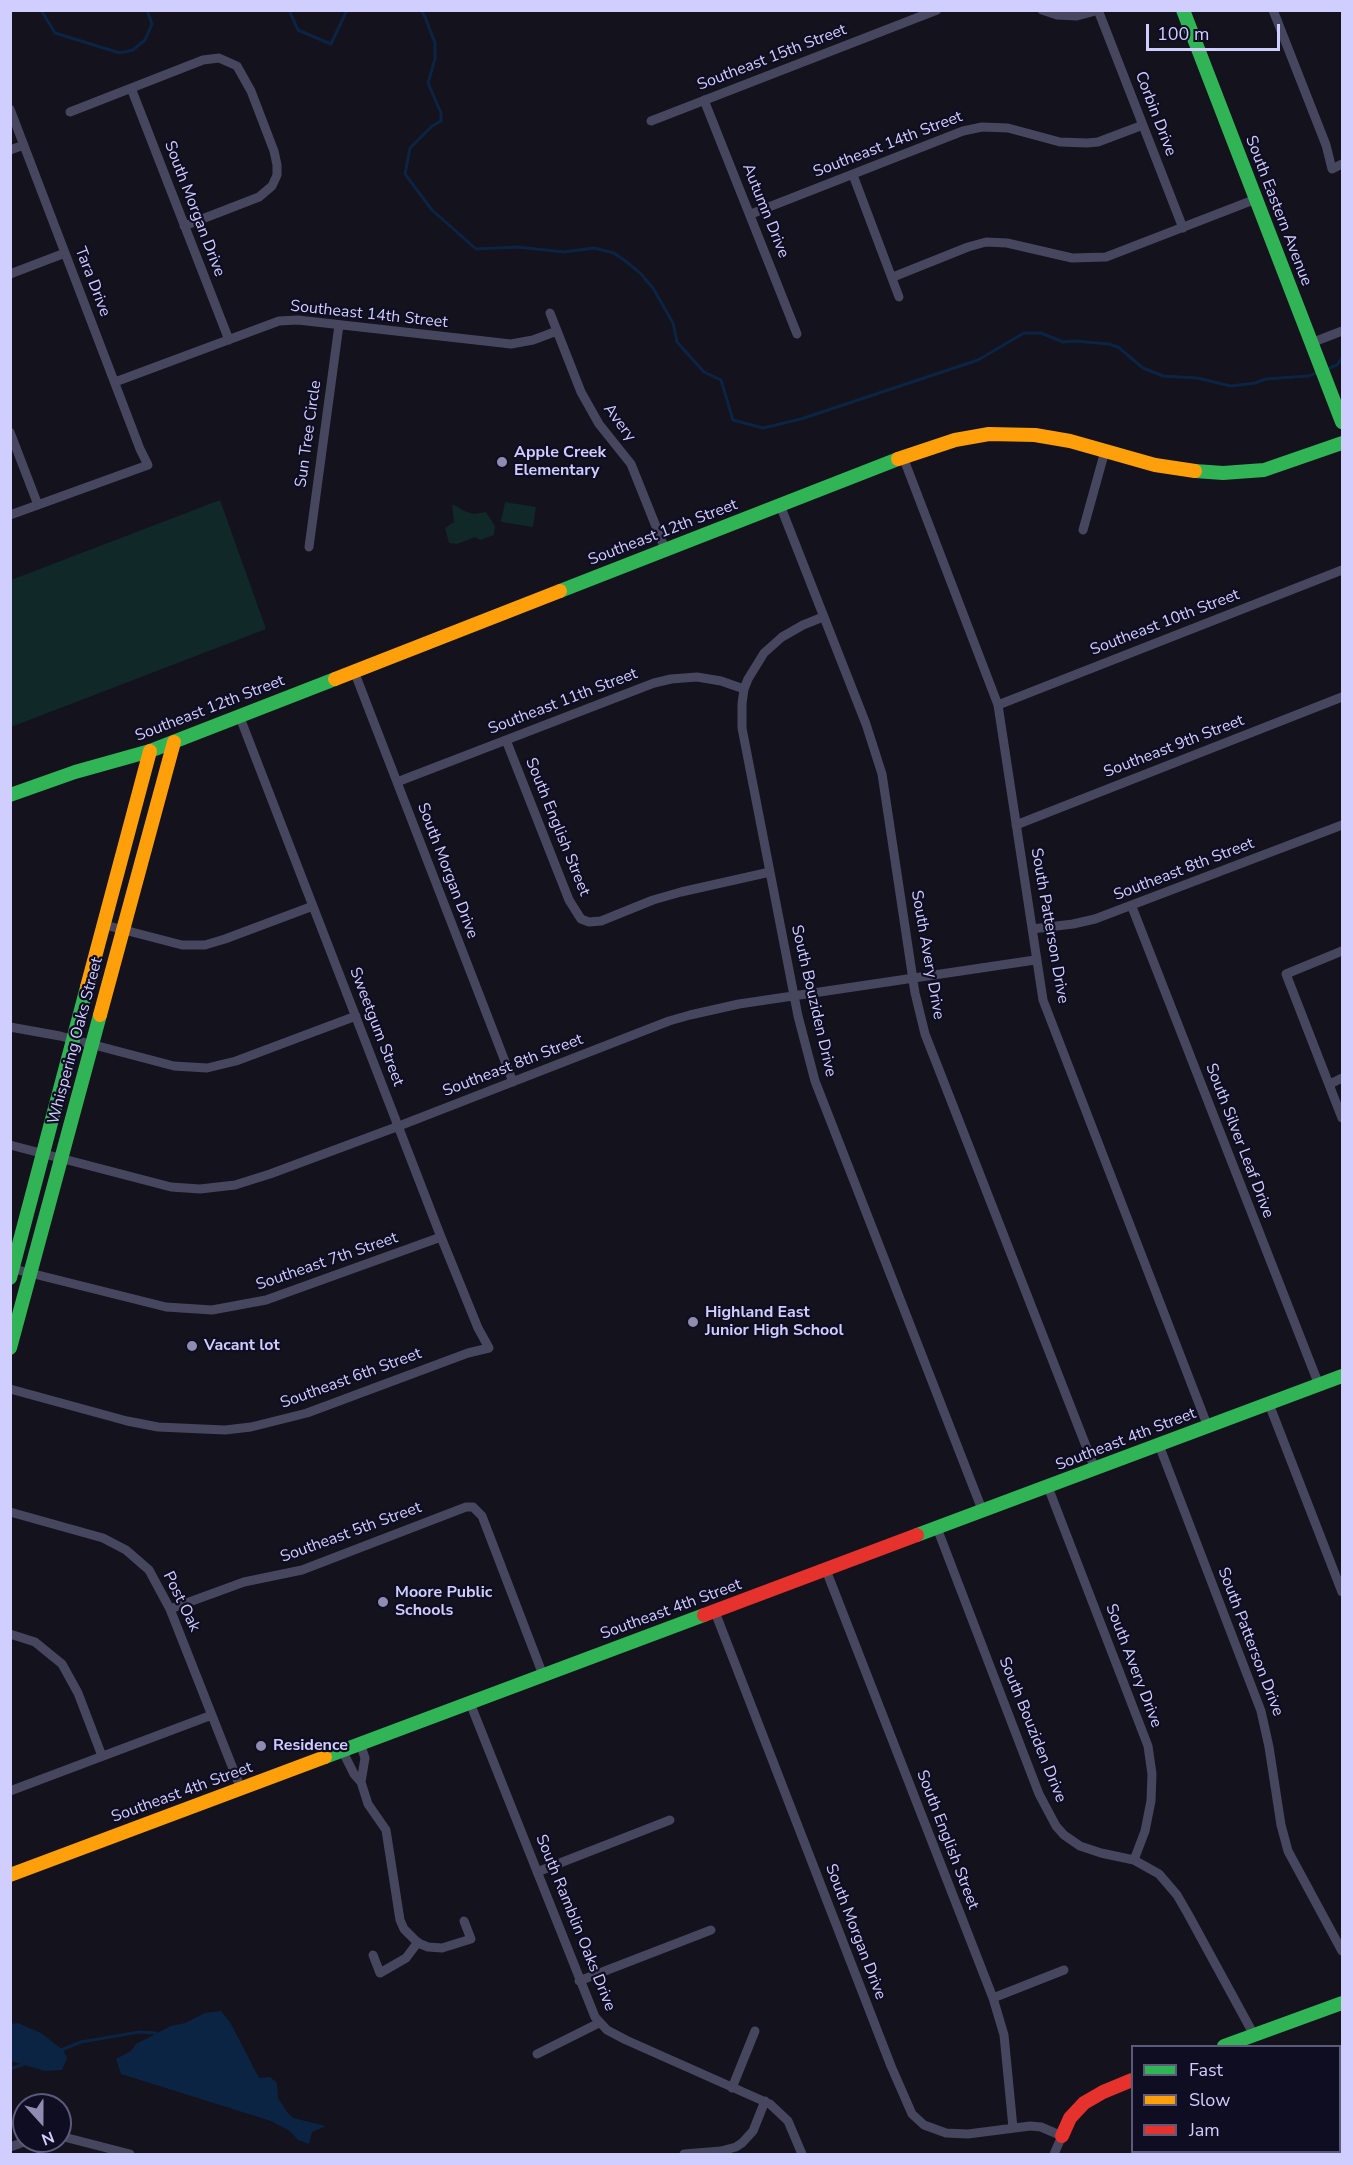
<!DOCTYPE html>
<style>
body{margin:0}
#map{position:relative;width:1353px;height:2165px;overflow:hidden;background:#13121d;font-family:"Nunito Sans",sans-serif}
canvas{display:block}
.frame{position:absolute;inset:0;border:12px solid #d0cdff;pointer-events:none}
.legend{position:absolute;left:1131px;top:2045px;width:210px;height:108px;box-sizing:border-box;background:#0f0d22;border:2px solid #5c5a7a;margin:0;padding:8px 10px;list-style:none;font-size:18px;color:#d0cdff}
.legend li{display:flex;align-items:center;gap:12px;height:30px}
.legend b{width:30px;border:2px solid #5c5a7a}
.north{position:absolute;left:12px;top:2093px;width:60px;height:60px;box-sizing:border-box;background:#0f0d22;border:2px solid #5c5a7a;border-radius:50%;rotate:159deg;font-size:16px;font-weight:700;line-height:24px;text-align:center;color:#d0cdff}
.north::after{content:'';display:block;margin:auto;width:21px;height:27px;background:#8e8cb0;clip-path:polygon(50% 0,100% 100%,50% 72%,0 100%)}
.scale{position:absolute;left:1146px;top:24px;width:134px;height:27px;box-sizing:border-box;border:3px solid #d0cdff;border-top:0;padding-left:8px;font-size:18px;line-height:21px;white-space:nowrap;color:#d0cdff;-webkit-text-stroke:4px #0f0d22;paint-order:stroke}
</style>
<div id="map">
<canvas width="1353" height="2165"></canvas>
<div class="frame"></div>
<ul class="legend">
<li><b style="height:8px;background:#30b455"></b>Fast</li>
<li><b style="height:8px;background:#ff9f0a"></b>Slow</li>
<li><b style="height:8px;background:#e5322d"></b>Jam</li>
</ul>
<div class="north">N</div>
<div class="scale">100 m</div>
</div>
<script>
const c = document.querySelector('canvas').getContext('2d');
c.lineJoin = 'round';
function fillPath(path, color) {
  c.fillStyle = color;
  c.fill(path, 'evenodd');
}
function toPath(rows) {
  const path = new Path2D();
  for (const r of rows) {
    path.moveTo(r[0], r[1]);
    for (let i = 2; i < r.length; i += 2) path.lineTo(r[i], r[i + 1]);
  }
  return path;
}
function stroke(path, color, width, dash) {
  c.strokeStyle = color;
  c.lineWidth = width;
  c.lineCap = dash ? 'butt' : 'round';
  c.setLineDash(dash || []);
  c.stroke(path);
}
function drawText(font, color, halo, rows, align = 'center') {
  c.font = font + ' "Nunito Sans",sans-serif';
  c.lineWidth = 4.5;
  c.setLineDash([]);
  c.textBaseline = 'middle';
  c.strokeStyle = halo;
  c.fillStyle = color;
  for (const [text, x, y, turn = 0] of rows) {
    c.save();
    c.translate(x, y);
    c.rotate((+turn || 0) * Math.PI / 180);
    c.textAlign = isNaN(turn) ? turn : align;
    if (halo) c.strokeText(text, 0, 0);
    c.fillText(text, 0, 0);
    c.restore();
  }
}
fillPath(toPath([
 [220,500,266,629,11,727,11,580],
 [505,502,536,507,533,527,501,522],
 [455,505,464,511,474,514,486,512,495,526,494,535,480,540,475,537,457,544,449,543,445,528,454,522,452,506]
]), '#102827');
fillPath(toPath([
 [221,2011,230,2022,259,2078,270,2077,277,2083,278,2098,287,2112,293,2118,326,2126,312,2132,309,2144,298,2140,290,2131,271,2121,121,2074,116,2059,131,2051,136,2044,171,2026,185,2023,205,2013],
 [18,2023,41,2033,63,2050,67,2058,62,2070,45,2071,11,2061,11,2024]
]), '#0c2443');
stroke(toPath([
 [41,10,55,33,120,53,133,50,145,40,152,24,147,10],
 [289,10,298,30,331,44,347,10],
 [421,10,425,17,435,43,435,59,428,83,441,113,441,121,432,126,410,148,405,174,432,210,476,249,517,247,564,252,594,248,614,253,628,263,640,273,653,288,673,323,677,342,704,372,721,380,733,420,763,428,801,419,978,360,1024,333,1041,333,1063,342,1075,341,1109,344,1118,347,1143,368,1163,376,1197,378,1231,386,1255,383,1266,379,1309,376,1318,372],
 [1325,370,1337,365,1342,358],
 [61,2050,81,2042,139,2032,156,2033],
 [10,2069,27,2063]
]), '#0c2443', 3);
stroke(toPath([
 [1042,10,1057,15,1077,16,1099,10],
 [1098,10,1183,228],
 [1273,10,1326,145,1332,169,1342,164],
 [131,88,229,340],
 [704,100,797,334],
 [10,109,140,449,148,465,10,515],
 [70,112,203,60,219,58,237,66,251,91,274,151,277,165,277,175,272,186,259,197,184,226],
 [651,121,937,10],
 [10,150,24,145],
 [853,175,899,297],
 [751,214,963,131,982,127,1008,128,1060,142,1087,143,1098,142,1143,125],
 [10,274,65,253],
 [893,277,968,247,986,242,1007,243,1072,258,1106,257,1256,199],
 [550,313,581,392,599,424,631,464,665,549],
 [1311,343,1342,331],
 [115,382,279,321,298,320,511,344,533,340,557,331],
 [10,432,38,505],
 [903,457,998,705,1043,1000,1208,1427],
 [780,505,866,724,882,774,915,993,925,1034,1095,1469],
 [1083,530,1105,451],
 [309,547,339,325],
 [823,617,803,625,782,637,764,653,748,679,744,689,742,704,742,728,798,1016,815,1081,983,1512],
 [354,671,513,1082],
 [998,705,1342,570],
 [506,740,569,900,581,919,589,922,601,921,653,900,681,892,770,872],
 [397,782,654,683,671,679,697,677,721,681,744,689],
 [1016,825,1342,697],
 [1132,907,1319,1385],
 [105,925,182,945,205,945,225,939,313,906],
 [1032,929,1073,924,1095,919,1342,825],
 [1342,951,1286,974,1342,1118],
 [10,1027,60,1036,174,1066,207,1068,236,1061,356,1016],
 [1330,1084,1342,1078],
 [10,1145,171,1187,200,1189,235,1185,270,1174,399,1126,669,1021,690,1015,739,1004,1035,960],
 [10,1268,166,1307,212,1310,266,1300,441,1237],
 [10,1389,127,1421,158,1427,225,1430,251,1427,307,1413,468,1353,489,1348,478,1328,441,1237,239,715],
 [1269,1404,1342,1592],
 [1159,1445,1261,1711,1269,1747,1281,1825,1288,1851,1342,1951],
 [1048,1487,1148,1746,1152,1774,1151,1801,1145,1831,1134,1860],
 [10,1512,103,1538,126,1550,149,1570,170,1609,241,1789],
 [937,1528,1039,1794,1056,1826,1064,1835,1080,1846,1101,1853,1134,1860,1159,1874,1177,1895,1188,1914,1254,2035],
 [826,1570,993,1998,1004,2035,1013,2128],
 [170,1609,244,1582,302,1570,466,1507,473,1507,482,1516,543,1675],
 [715,1612,891,2066,912,2114,924,2125,946,2133,968,2134,1030,2126,1041,2127,1062,2136,1054,2154],
 [10,1634,35,1642,62,1664,78,1693,102,1756],
 [470,1703,595,2017,607,2030,626,2040,770,2104,788,2121,802,2154],
 [360,1743,365,1758,361,1782],
 [342,1750,354,1774,361,1782,368,1804,386,1830,400,1920,404,1929,418,1943,428,1947,442,1948,471,1939,464,1921],
 [10,1791,212,1715],
 [537,1872,670,1820],
 [373,1955,380,1973,406,1958,418,1942],
 [579,1981,711,1930],
 [993,1998,1064,1970],
 [537,2054,599,2023],
 [732,2088,755,2031],
 [60,2136,130,2154],
 [10,2147,27,2141],
 [684,2154,721,2151,736,2147,742,2143,753,2131,765,2101]
]), '#46465e', 9);
stroke(toPath([
 [1183,10,1342,422],
 [1195,471,1223,473,1264,470,1342,443],
 [560,591,898,459],
 [10,795,75,772,150,751,335,679],
 [10,1278,87,987],
 [10,1348,100,1015],
 [917,1535,1342,1376],
 [325,1757,704,1615],
 [1224,2046,1342,2003]
]), '#30b455', 14);
stroke(toPath([
 [898,459,955,440,989,434,1035,435,1070,441,1155,465,1195,471],
 [335,679,560,591],
 [87,987,150,751],
 [100,1015,174,742],
 [10,1875,325,1757]
]), '#ff9f0a', 14);
stroke(toPath([
 [704,1615,917,1535],
 [1062,2136,1070,2118,1084,2103,1103,2092,1132,2080]
]), '#e5322d', 14);
for (const [x, y, r, color] of [
 [502,462,6,"#8e8cb0"],
 [693,1322,6,"#8e8cb0"],
 [192,1346,6,"#8e8cb0"],
 [383,1602,6,"#8e8cb0"],
 [261,1746,6,"#8e8cb0"]
]) {
  const dot = new Path2D();
  dot.arc(x, y, r, 0, 2 * Math.PI);
  c.fillStyle = color;
  c.fill(dot);
  stroke(dot, '#0f0d22', 2);
}
drawText('16px', '#d0cdff', '#0f0d22', [
 ["Southeast 15th Street",772,58,-21],
 ["Corbin Drive",1155,114,69],
 ["Southeast 14th Street",888,145,-21],
 ["South Morgan Drive",194,209,69],
 ["Autumn Drive",765,211,68],
 ["South Eastern Avenue",1278,211,69],
 ["Tara Drive",92,282,69],
 ["Southeast 14th Street",369,315,6],
 ["Avery",619,423,53],
 ["Sun Tree Circle",309,434,-82],
 ["Southeast 12th Street",663,533,-21],
 ["Southeast 10th Street",1165,623,-21],
 ["Southeast 11th Street",563,702,-21],
 ["Southeast 12th Street",210,709,-21],
 ["Southeast 9th Street",1174,747,-21],
 ["South English Street",557,827,68],
 ["Southeast 8th Street",1184,870,-21],
 ["South Morgan Drive",447,871,69],
 ["South Patterson Drive",1049,926,80],
 ["South Avery Drive",927,955,80],
 ["South Bouziden Drive",813,1001,77],
 ["Sweetgum Street",376,1027,69],
 ["Whispering Oaks Street",76,1041,-75],
 ["Southeast 8th Street",513,1066,-21],
 ["South Silver Leaf Drive",1239,1141,69],
 ["Southeast 7th Street",327,1262,-19],
 ["Southeast 6th Street",351,1379,-20],
 ["Southeast 4th Street",1126,1440,-21],
 ["Southeast 5th Street",351,1533,-20],
 ["Post Oak",181,1602,64],
 ["Southeast 4th Street",671,1610,-20],
 ["South Patterson Drive",1250,1642,69],
 ["South Avery Drive",1133,1666,69],
 ["South Bouziden Drive",1032,1730,68],
 ["Southeast 4th Street",182,1793,-20],
 ["South English Street",947,1840,69],
 ["South Ramblin Oaks Drive",575,1923,68],
 ["South Morgan Drive",855,1932,69]
]);
drawText('bold 16px', '#d0cdff', '#0f0d22', [
 ["Apple Creek",514,453],
 ["Elementary",514,471],
 ["Highland East",705,1313],
 ["Junior High School",705,1331],
 ["Vacant lot",204,1346],
 ["Moore Public",395,1593],
 ["Schools",395,1611],
 ["Residence",273,1746]
], 'left');
</script>
